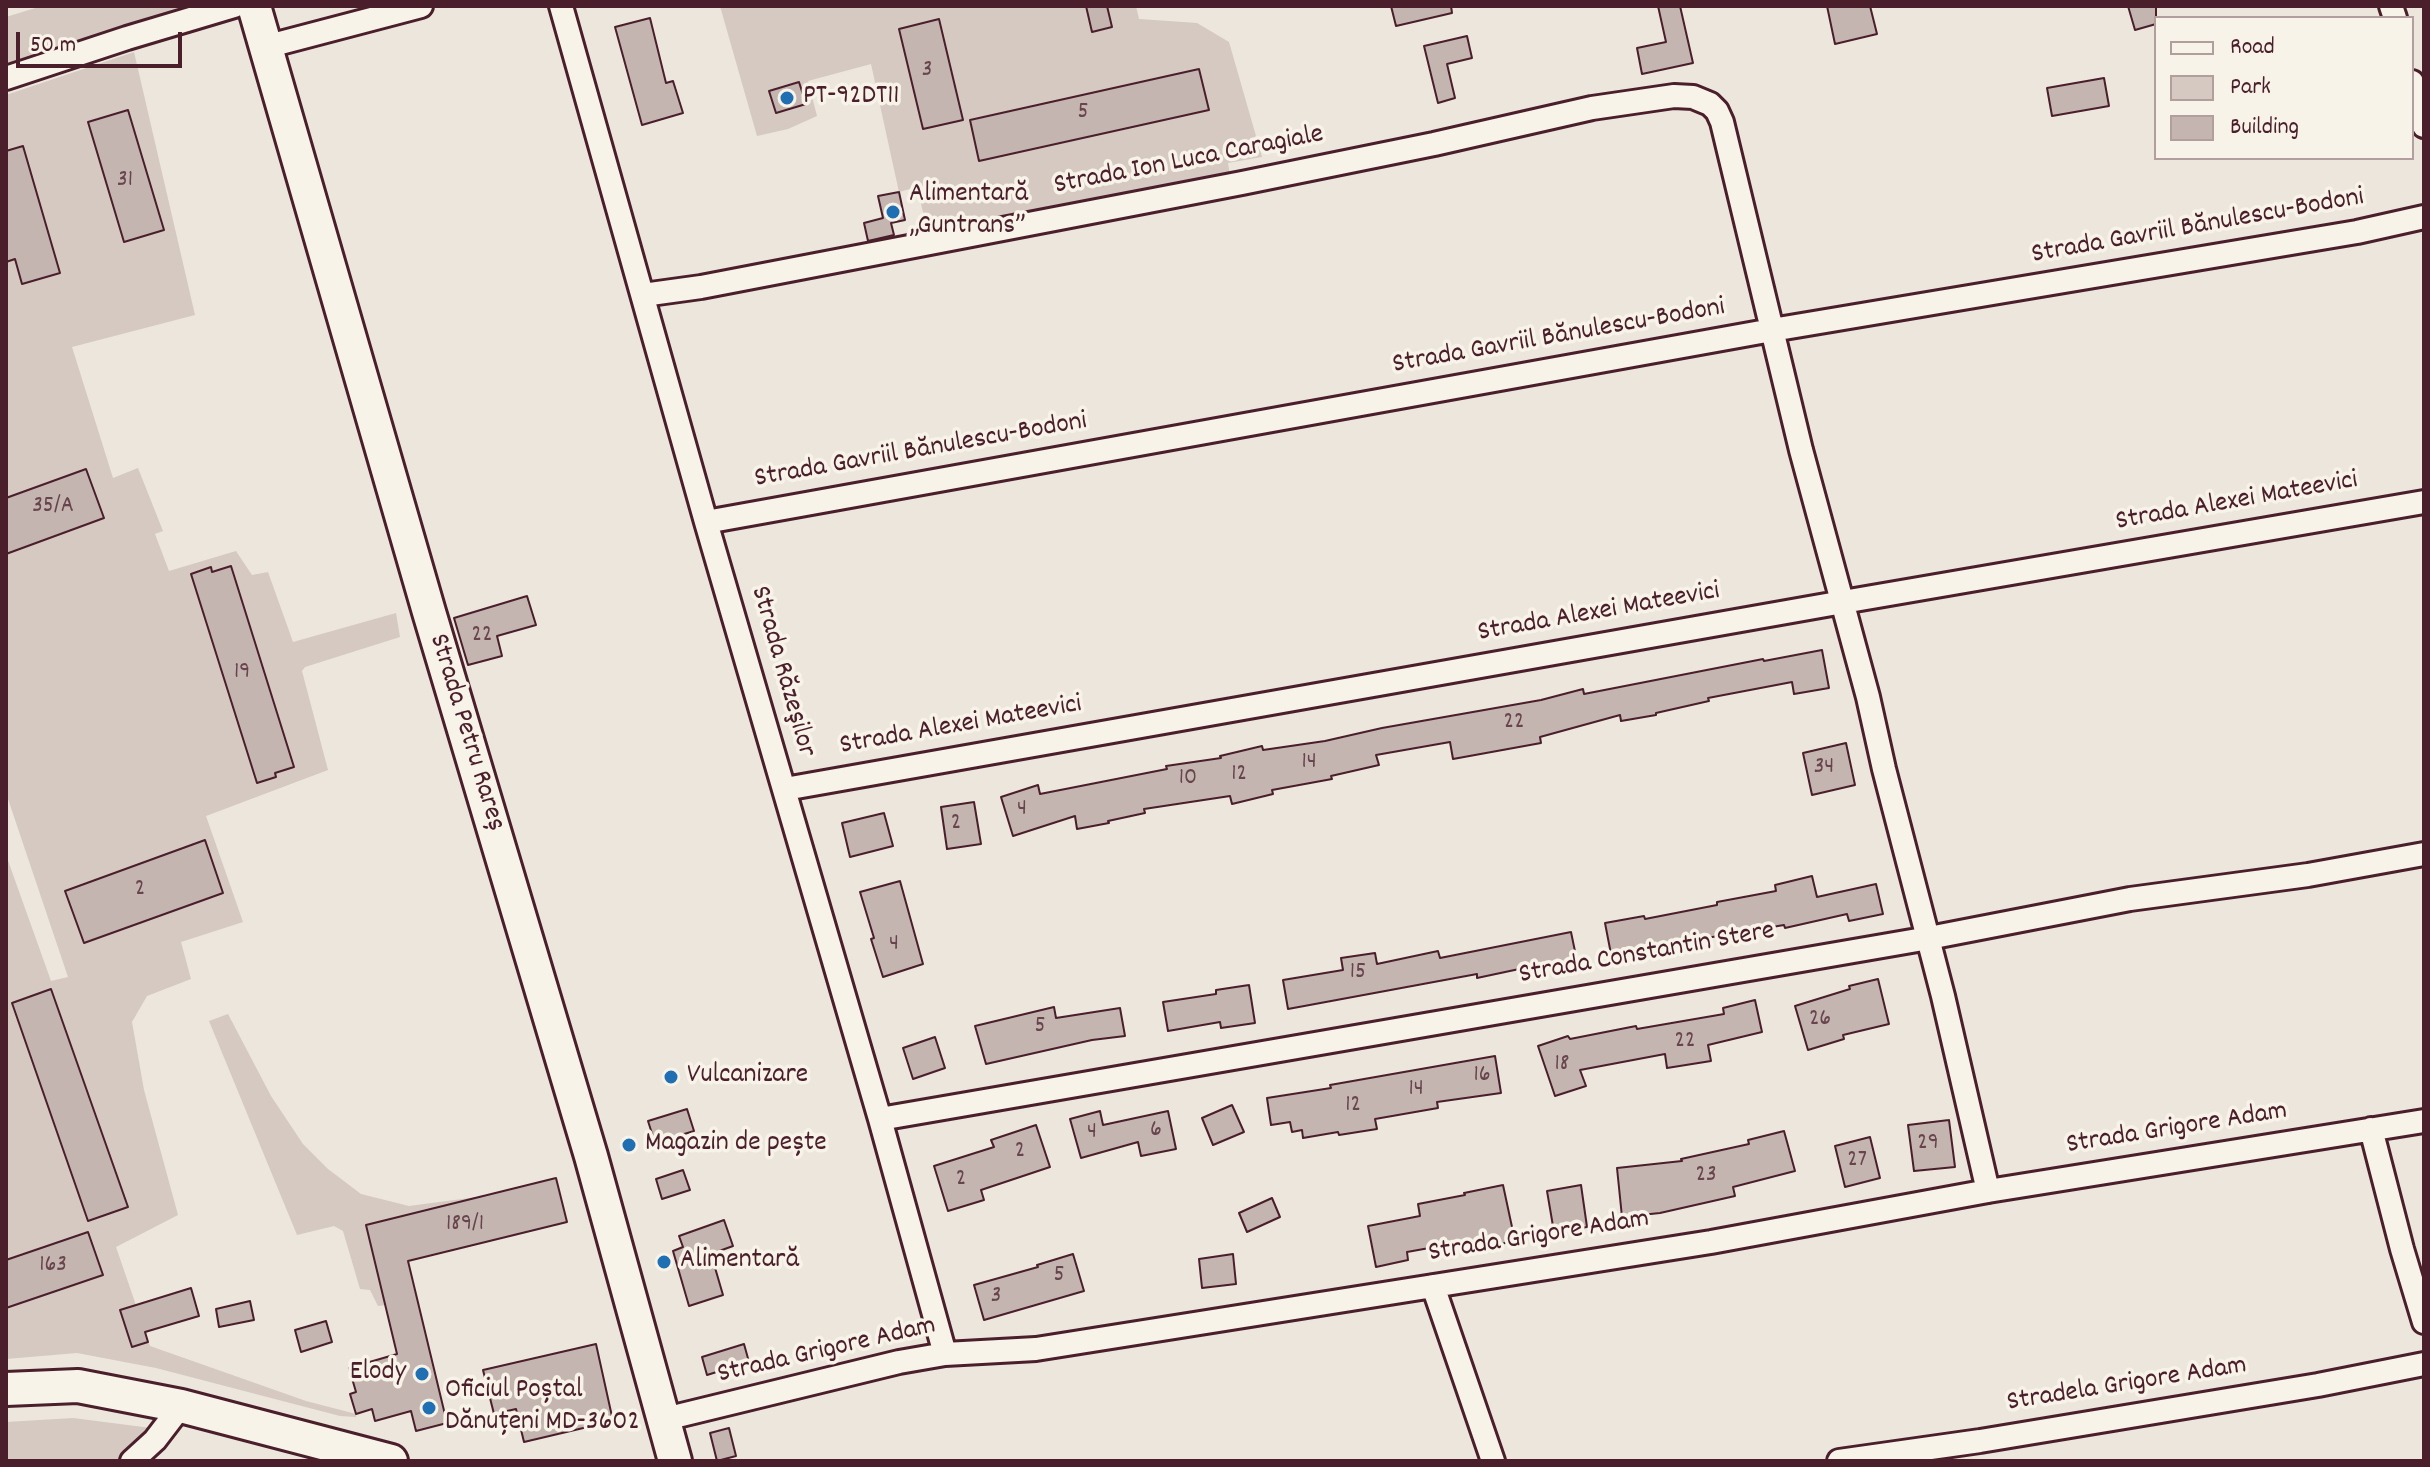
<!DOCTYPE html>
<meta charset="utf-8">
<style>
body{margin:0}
#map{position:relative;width:2430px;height:1467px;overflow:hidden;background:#ece6dd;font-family:Dekko,sans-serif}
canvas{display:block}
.frame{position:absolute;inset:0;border:8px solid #4a1f2b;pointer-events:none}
.legend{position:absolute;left:2154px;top:16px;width:260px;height:144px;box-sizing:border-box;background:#f7f3e8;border:2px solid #b29e9c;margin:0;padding:10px 14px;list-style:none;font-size:24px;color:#4a1f2b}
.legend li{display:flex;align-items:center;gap:16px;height:40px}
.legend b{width:40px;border:2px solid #b29e9c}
.scale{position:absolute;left:16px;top:32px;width:166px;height:36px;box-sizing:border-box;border:4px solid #4a1f2b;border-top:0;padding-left:10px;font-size:24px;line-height:28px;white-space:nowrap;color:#4a1f2b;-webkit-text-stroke:6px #f7f3e8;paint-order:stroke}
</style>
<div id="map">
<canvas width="2430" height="1467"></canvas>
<div class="frame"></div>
<ul class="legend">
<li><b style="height:10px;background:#f7f3e8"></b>Road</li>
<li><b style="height:22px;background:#d5c9c2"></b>Park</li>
<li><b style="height:22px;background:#c4b5b0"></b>Building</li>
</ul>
<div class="scale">50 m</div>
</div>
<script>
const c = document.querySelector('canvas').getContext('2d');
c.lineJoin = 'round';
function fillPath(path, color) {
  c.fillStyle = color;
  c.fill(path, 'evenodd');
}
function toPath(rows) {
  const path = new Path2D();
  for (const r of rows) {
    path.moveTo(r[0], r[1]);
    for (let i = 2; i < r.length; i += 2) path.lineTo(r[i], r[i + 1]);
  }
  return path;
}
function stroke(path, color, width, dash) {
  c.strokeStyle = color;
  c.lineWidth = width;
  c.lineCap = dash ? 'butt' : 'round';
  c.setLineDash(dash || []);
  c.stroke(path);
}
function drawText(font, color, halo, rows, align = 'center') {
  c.font = font + ' Dekko,sans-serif';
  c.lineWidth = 7;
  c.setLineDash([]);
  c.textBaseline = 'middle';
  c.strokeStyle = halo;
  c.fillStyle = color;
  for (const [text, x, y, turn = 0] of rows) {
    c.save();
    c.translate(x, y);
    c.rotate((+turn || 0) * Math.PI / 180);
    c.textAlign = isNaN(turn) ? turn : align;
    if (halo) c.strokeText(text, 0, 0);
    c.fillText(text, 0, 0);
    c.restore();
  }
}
fillPath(toPath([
 [42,6,190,6,6,67,6,17],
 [720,6,1136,6,1139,19,1197,23,1229,42,1262,157,1228,163,1230,175,927,229,917,187,899,192,871,64,808,81,817,116,788,129,757,136],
 [134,52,195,315,72,347,113,478,138,468,163,531,155,534,169,571,236,551,252,575,268,572,293,642,396,613,400,637,305,667,302,671,328,770,206,816,243,922,181,942,191,979,147,996,132,1022,144,1090,178,1215,116,1247,150,1346,306,1401,356,1414,356,1417,340,1416,156,1368,77,1353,6,1359,6,855,51,981,68,977,6,793,6,95],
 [228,1014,271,1096,303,1144,328,1169,361,1194,409,1206,477,1197,366,1225,386,1305,378,1306,370,1290,360,1289,343,1231,334,1226,297,1235,209,1021],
 [73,1418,151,1428,120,1461,6,1461,6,1422]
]), '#d5c9c2');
const building = toPath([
 [1086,6,1107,6,1112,27,1092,32,1086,6],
 [1391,6,1451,6,1452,13,1396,26,1391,6],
 [1658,6,1680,6,1693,63,1642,74,1637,48,1666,42,1658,6],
 [1827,6,1870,6,1877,34,1835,44,1827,6],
 [2128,6,2156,6,2156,24,2135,30,2128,6],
 [650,18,666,83,673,81,683,113,642,125,615,27,650,18],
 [939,19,963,120,923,129,899,29,939,19],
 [1467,36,1472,58,1447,64,1455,98,1438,103,1424,46,1467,36],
 [1199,69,1209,110,979,161,970,120,1199,69],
 [2104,78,2109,106,2052,116,2047,88,2104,78],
 [799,82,806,104,776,113,769,91,799,82],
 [128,110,164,230,124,242,88,122,128,110],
 [23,146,60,273,22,284,15,259,6,262,6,151,23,146],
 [899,192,905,220,891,223,894,235,868,241,864,223,883,218,878,196,899,192],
 [86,469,104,518,6,554,6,498,86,469],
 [231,566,294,767,275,773,276,777,257,783,191,574,211,567,212,572,231,566],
 [527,596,536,625,497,636,502,656,468,665,454,618,527,596],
 [1822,650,1829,688,1794,694,1792,682,1708,698,1709,701,1656,713,1656,715,1621,721,1620,715,1540,737,1541,743,1453,759,1450,742,1376,755,1379,765,1331,776,1332,779,1272,790,1273,794,1232,804,1230,796,1144,809,1145,813,1108,821,1109,823,1077,829,1075,816,1013,836,1001,797,1038,785,1040,794,1167,769,1166,766,1221,758,1220,756,1262,746,1263,750,1325,741,1382,728,1541,700,1583,689,1584,694,1763,659,1764,661,1822,650],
 [1846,743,1855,785,1812,795,1803,753,1846,743],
 [974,802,981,844,947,849,941,807,974,802],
 [884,813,893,846,850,857,842,823,884,813],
 [205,840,223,893,84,943,65,891,205,840],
 [1812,876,1817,897,1876,884,1883,914,1849,921,1847,914,1785,928,1784,925,1611,954,1605,923,1644,916,1645,919,1717,905,1717,902,1776,891,1775,885,1812,876],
 [900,881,923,964,883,977,871,939,874,938,860,892,900,881],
 [1571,932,1577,961,1539,969,1538,965,1477,978,1477,974,1288,1009,1283,980,1343,970,1341,958,1375,953,1377,964,1438,951,1440,958,1571,932],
 [1878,979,1889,1024,1843,1035,1844,1039,1808,1050,1795,1006,1850,989,1849,986,1878,979],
 [1249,985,1255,1023,1221,1028,1220,1022,1168,1031,1163,1002,1216,994,1216,990,1249,985],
 [51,989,128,1207,88,1221,12,1003,51,989],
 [1755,1000,1762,1032,1708,1045,1711,1061,1667,1068,1665,1054,1580,1070,1586,1086,1555,1096,1538,1046,1568,1036,1570,1039,1636,1026,1637,1029,1724,1014,1723,1008,1755,1000],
 [1054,1007,1056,1018,1120,1008,1125,1036,1092,1040,986,1064,975,1026,1054,1007],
 [935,1037,945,1068,913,1079,903,1048,935,1037],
 [1495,1056,1501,1093,1437,1102,1438,1108,1375,1119,1377,1129,1339,1135,1338,1132,1303,1138,1302,1130,1292,1132,1290,1122,1271,1125,1267,1098,1331,1088,1330,1085,1495,1056],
 [1232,1105,1244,1132,1213,1145,1202,1118,1232,1105],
 [687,1109,694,1131,655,1143,648,1121,687,1109],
 [1100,1111,1103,1125,1168,1111,1176,1149,1141,1156,1138,1142,1081,1158,1070,1119,1100,1111],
 [1949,1120,1955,1167,1914,1171,1908,1125,1949,1120],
 [1036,1125,1050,1167,981,1190,984,1200,948,1211,934,1166,994,1147,991,1140,1036,1125],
 [1784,1131,1795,1171,1733,1187,1735,1196,1660,1213,1622,1217,1617,1168,1682,1161,1681,1159,1749,1144,1748,1140,1784,1131],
 [1870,1137,1880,1178,1845,1187,1835,1146,1870,1137],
 [683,1170,690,1190,662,1199,656,1179,683,1170],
 [556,1178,567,1222,408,1261,447,1423,416,1431,411,1411,375,1421,372,1409,356,1414,350,1394,356,1392,349,1368,397,1354,366,1225,556,1178],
 [1503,1185,1515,1241,1476,1249,1474,1240,1407,1252,1408,1260,1376,1267,1368,1226,1420,1216,1418,1204,1465,1195,1464,1193,1503,1185],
 [1581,1185,1587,1227,1554,1232,1547,1191,1581,1185],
 [1272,1198,1280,1217,1247,1232,1239,1213,1272,1198],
 [724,1220,733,1246,711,1254,723,1295,689,1306,673,1251,683,1247,679,1236,724,1220],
 [88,1232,103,1275,6,1308,6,1260,88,1232],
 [1073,1254,1084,1291,984,1320,974,1285,1038,1267,1037,1265,1073,1254],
 [1233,1254,1236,1284,1202,1288,1199,1259,1233,1254],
 [191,1288,199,1316,145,1332,148,1342,132,1347,120,1310,191,1288],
 [250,1301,254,1320,219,1327,216,1309,250,1301],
 [326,1321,332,1342,301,1352,295,1330,326,1321],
 [596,1344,613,1421,524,1442,516,1409,494,1414,483,1370,596,1344],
 [744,1344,749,1362,707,1375,702,1357,744,1344],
 [729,1428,736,1456,717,1461,710,1433,729,1428]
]);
fillPath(building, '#c4b5b0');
stroke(building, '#4a1f2b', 2);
const minor = toPath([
 [561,6,706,522,880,1119,945,1354],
 [2391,6,2395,18],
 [265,47,421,6],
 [6,78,127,38,234,6],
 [2412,82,2424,126],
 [643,295,701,287,1242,183,1434,144,1592,108,1674,96,1693,97,1710,104,1717,111,1722,122,1801,450,1868,697,1884,769,1943,996,1988,1191],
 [706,522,1772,330,2357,232,2424,217],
 [785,789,1843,602,2424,502],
 [880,1119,1929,938,2130,899,2308,875,2424,854],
 [2371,1129,2402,1249,2424,1322],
 [1433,1286,1493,1461],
 [665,1419,899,1362,945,1354,1036,1349,1711,1242,1988,1191,2424,1121],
 [132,1461,155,1440,181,1406],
 [1839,1461,1980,1441,2318,1385,2424,1364]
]);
const secondary = toPath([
 [254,6,429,612,591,1156,675,1461],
 [6,1389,78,1386,181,1406,391,1461]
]);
stroke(minor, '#4a1f2b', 28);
stroke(secondary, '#4a1f2b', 38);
stroke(minor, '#f7f3e8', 22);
stroke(secondary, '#f7f3e8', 32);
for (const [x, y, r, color] of [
 [787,98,8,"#1f6fb2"],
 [893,212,8,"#1f6fb2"],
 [671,1077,8,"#1f6fb2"],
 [629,1145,8,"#1f6fb2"],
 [664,1262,8,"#1f6fb2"],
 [422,1374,8,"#1f6fb2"],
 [429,1408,8,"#1f6fb2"]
]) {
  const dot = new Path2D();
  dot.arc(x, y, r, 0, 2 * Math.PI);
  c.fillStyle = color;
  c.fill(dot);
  stroke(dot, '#f7f3e8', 3);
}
drawText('24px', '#68444c', null, [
 ["3",927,72],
 ["5",1083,114],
 ["31",125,182],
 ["35/A",53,508],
 ["22",482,637],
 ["19",242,674],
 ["22",1514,724],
 ["14",1309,764],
 ["34",1824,769],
 ["12",1239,776],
 ["10",1188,780],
 ["4",1022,811],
 ["2",956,825],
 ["2",140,891],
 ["4",894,946],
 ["15",1358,974],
 ["26",1820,1021],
 ["5",1040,1028],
 ["22",1685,1043],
 ["18",1562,1066],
 ["16",1482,1077],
 ["14",1416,1091],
 ["12",1353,1107],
 ["6",1156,1132],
 ["4",1092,1134],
 ["29",1928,1145],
 ["2",1020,1153],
 ["27",1857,1162],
 ["23",1706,1177],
 ["2",961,1181],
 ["189/1",465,1226],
 ["163",53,1267],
 ["5",1059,1277],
 ["3",996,1298]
]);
drawText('28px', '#4a1f2b', '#f7f3e8', [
 ["PT-92DT11",803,98],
 ["Alimentară",909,196],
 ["„Guntrans”",909,228],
 ["Vulcanizare",687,1077],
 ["Magazin de pește",645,1145],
 ["Alimentară",680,1262],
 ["Elody",406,1374,"right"],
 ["Oficiul Poștal",445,1392],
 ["Dănuțeni MD-3602",445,1424]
], 'left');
drawText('28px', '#4a1f2b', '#f7f3e8', [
 ["Strada Ion Luca Caragiale",1189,162,-11],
 ["Strada Gavriil Bănulescu-Bodoni",2198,228,-10],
 ["Strada Gavriil Bănulescu-Bodoni",1559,338,-10],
 ["Strada Gavriil Bănulescu-Bodoni",921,452,-10],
 ["Strada Alexei Mateevici",2237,503,-10],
 ["Strada Alexei Mateevici",1599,614,-10],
 ["Strada Răzeşilor",781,672,74],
 ["Strada Alexei Mateevici",961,727,-10],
 ["Strada Petru Rareș",465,733,73],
 ["Strada Constantin Stere",1647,955,-10],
 ["Strada Grigore Adam",2177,1130,-9],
 ["Strada Grigore Adam",1539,1238,-9],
 ["Strada Grigore Adam",827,1352,-13],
 ["Stradela Grigore Adam",2127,1386,-9]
]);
</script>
